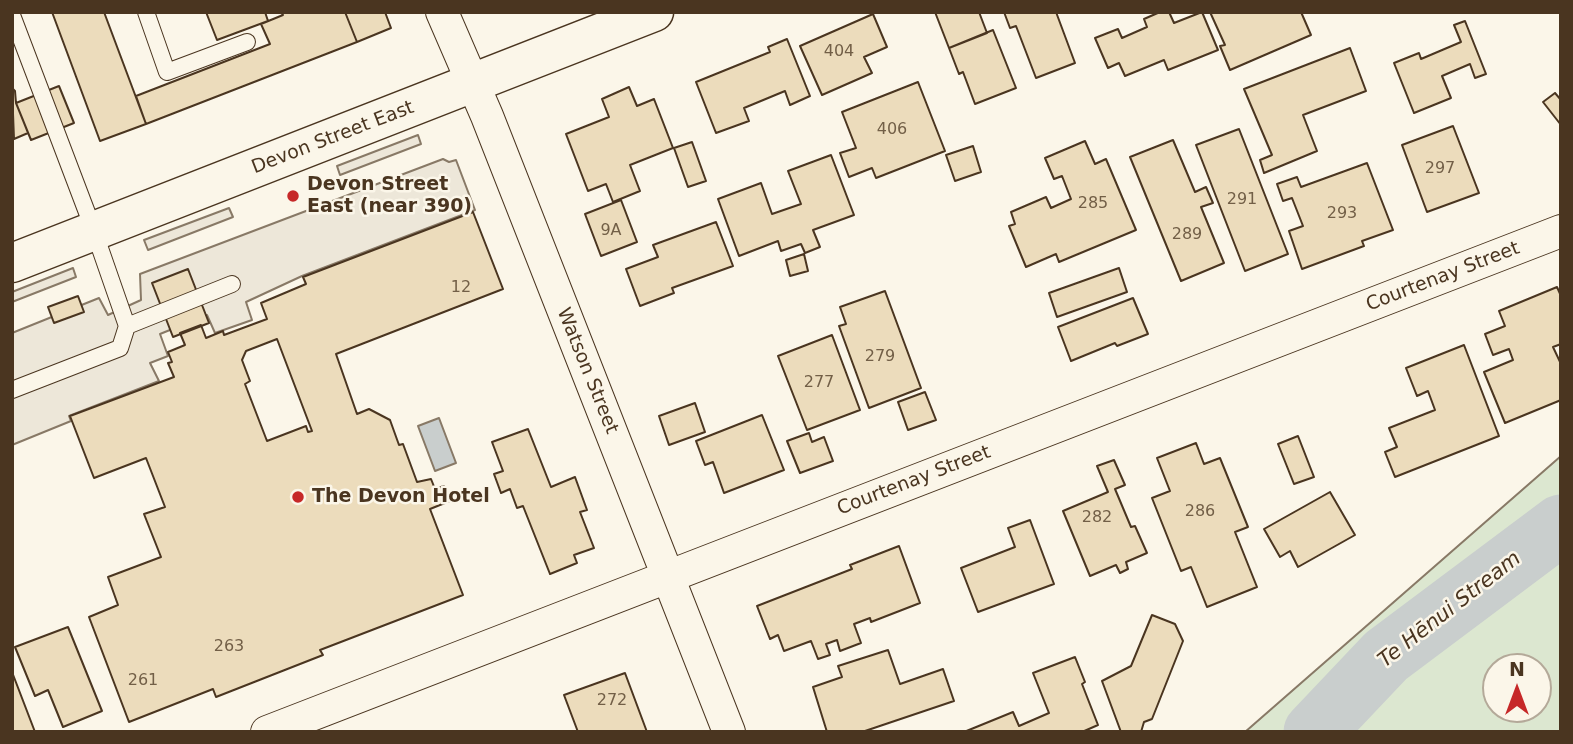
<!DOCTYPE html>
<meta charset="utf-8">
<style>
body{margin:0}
#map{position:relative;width:1573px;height:744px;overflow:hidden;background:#fbf6e9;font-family:"DejaVu Sans",sans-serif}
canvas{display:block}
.frame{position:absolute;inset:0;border:14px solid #4a3520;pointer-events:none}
.north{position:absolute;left:1482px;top:653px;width:70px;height:70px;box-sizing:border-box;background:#fbf6e9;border:2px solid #b4a999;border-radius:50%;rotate:0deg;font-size:19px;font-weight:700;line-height:28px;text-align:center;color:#4a3520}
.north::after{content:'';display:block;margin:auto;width:24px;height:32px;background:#c62828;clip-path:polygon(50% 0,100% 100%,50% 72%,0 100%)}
</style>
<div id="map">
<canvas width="1573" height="744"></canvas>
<div class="frame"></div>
<div class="north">N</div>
</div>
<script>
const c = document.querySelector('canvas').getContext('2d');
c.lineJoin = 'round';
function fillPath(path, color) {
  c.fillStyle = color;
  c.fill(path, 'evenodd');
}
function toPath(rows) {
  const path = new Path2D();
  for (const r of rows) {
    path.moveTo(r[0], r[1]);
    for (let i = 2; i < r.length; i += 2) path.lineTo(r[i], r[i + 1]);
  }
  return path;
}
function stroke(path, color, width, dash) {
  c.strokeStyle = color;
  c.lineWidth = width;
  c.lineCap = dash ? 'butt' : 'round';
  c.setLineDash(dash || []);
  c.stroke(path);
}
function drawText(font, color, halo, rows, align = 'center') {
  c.font = font + ' "DejaVu Sans",sans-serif';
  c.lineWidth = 5;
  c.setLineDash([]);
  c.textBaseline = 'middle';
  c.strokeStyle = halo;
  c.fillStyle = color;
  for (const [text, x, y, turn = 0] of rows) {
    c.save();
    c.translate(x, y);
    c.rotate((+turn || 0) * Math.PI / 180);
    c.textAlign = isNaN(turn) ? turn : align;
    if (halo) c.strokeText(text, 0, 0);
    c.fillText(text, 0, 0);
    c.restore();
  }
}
const green = toPath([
 [1561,456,1561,732,1245,732,1561,456],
 [1496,667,1538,667,1538,709,1496,709,1496,667]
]);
fillPath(green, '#dce7d0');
stroke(green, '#887966', 2);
const parking = toPath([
 [418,135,421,144,340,175,337,166,418,135],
 [443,159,449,162,456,160,475,210,302,276,246,302,252,320,215,333,207,315,160,334,168,356,150,363,159,381,69,416,71,421,12,445,12,333,99,298,108,315,141,300,140,274,443,159],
 [229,208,233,217,148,250,144,240,229,208],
 [73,268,76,277,12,302,12,292,73,268]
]);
fillPath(parking, '#ede7d9');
stroke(parking, '#887966', 2);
const water = toPath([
 [439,418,456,463,435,471,418,426,439,418]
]);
fillPath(water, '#c9cecd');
stroke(water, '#887966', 2);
stroke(toPath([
 [1314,732,1386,656,1561,525]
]), '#c9cecd', 61);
const building = toPath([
 [52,12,104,12,146,124,100,141,52,12],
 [206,12,265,12,268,21,217,40,206,12],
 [281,12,345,12,357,42,146,124,136,96,270,44,261,24,283,15,281,12],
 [345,12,385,12,391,28,357,42,345,12],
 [935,12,979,12,987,33,949,48,935,12],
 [1004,12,1056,12,1075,63,1036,78,1016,26,1010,28,1004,12],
 [1160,12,1169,12,1174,23,1202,12,1218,50,1168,70,1164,60,1125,76,1119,63,1108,68,1095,38,1118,29,1122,38,1147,27,1144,19,1160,12],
 [1210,12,1301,12,1311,35,1230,70,1220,46,1225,45,1210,12],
 [873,14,887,47,864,57,872,73,822,95,800,46,873,14],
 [1465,21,1486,74,1475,78,1470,64,1442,76,1451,98,1414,113,1394,63,1419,53,1421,59,1461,42,1454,25,1465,21],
 [993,30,1016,88,975,104,963,72,959,74,949,48,993,30],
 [787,39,810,96,790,105,785,91,744,108,749,121,716,133,696,82,770,52,768,47,787,39],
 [1350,48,1366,91,1303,115,1317,151,1264,173,1260,160,1272,155,1244,89,1350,48],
 [918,82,945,151,876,178,872,168,849,177,840,153,856,148,842,112,918,82],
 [59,86,74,123,31,140,16,103,59,86],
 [629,87,637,106,654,99,673,148,630,165,640,191,613,202,606,184,588,191,566,134,609,117,602,99,629,87],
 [12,88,15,91,16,103,28,133,14,139,12,88],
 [1555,93,1561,100,1561,125,1543,102,1555,93],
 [1453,126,1479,193,1427,212,1402,145,1453,126],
 [1239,129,1288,254,1245,271,1196,145,1239,129],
 [1173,140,1195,192,1206,187,1213,203,1201,207,1224,263,1181,281,1130,157,1173,140],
 [1085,141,1095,164,1106,159,1136,230,1059,262,1056,254,1026,267,1009,226,1015,224,1011,212,1046,197,1051,208,1071,199,1062,176,1054,179,1045,158,1085,141],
 [692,142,706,181,688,187,674,148,692,142],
 [973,146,981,172,955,181,946,155,973,146],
 [831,155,854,215,813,230,820,247,805,253,801,244,781,251,778,241,739,256,718,199,761,183,772,214,801,204,788,171,831,155],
 [1367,163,1393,230,1362,241,1364,246,1302,269,1289,231,1303,226,1292,198,1283,201,1277,184,1297,177,1301,187,1367,163],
 [621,200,637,242,601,256,585,214,621,200],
 [473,212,503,289,336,354,357,414,369,409,390,420,399,445,403,444,417,482,431,479,435,489,444,486,450,501,430,509,463,595,320,650,323,655,216,697,213,689,129,722,89,617,118,605,108,577,161,557,144,514,165,507,146,458,94,478,70,416,174,377,168,363,172,362,168,352,185,345,180,333,201,325,206,338,223,331,224,335,267,319,261,303,306,284,303,277,473,212],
 [277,339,312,431,308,432,306,426,267,441,245,384,250,381,242,360,246,351,277,339],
 [716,222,733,266,672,288,674,293,640,306,626,269,658,257,653,245,716,222],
 [804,254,808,271,790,276,786,260,804,254],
 [1119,268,1127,292,1057,317,1049,293,1119,268],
 [188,269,209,323,173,337,152,283,188,269],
 [1557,287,1561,296,1561,344,1553,347,1561,364,1561,400,1505,423,1484,372,1513,360,1509,349,1493,355,1485,334,1505,326,1499,311,1557,287],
 [885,291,921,388,869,408,839,326,846,324,840,307,885,291],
 [78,296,84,312,54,323,48,307,78,296],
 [1133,298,1148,334,1117,346,1115,343,1071,361,1058,327,1133,298],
 [832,335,860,410,807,430,778,356,832,335],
 [1464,345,1499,436,1395,477,1385,452,1397,447,1389,428,1435,410,1428,391,1417,396,1406,368,1464,345],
 [925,392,936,420,908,430,898,402,925,392],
 [695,403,705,432,669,445,659,416,695,403],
 [762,415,784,470,724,493,713,462,705,465,696,441,762,415],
 [528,429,551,487,575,477,587,510,580,512,594,548,574,555,577,563,550,574,523,506,517,508,510,489,501,493,494,474,503,471,492,442,528,429],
 [809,433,812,442,824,437,833,461,800,473,787,441,809,433],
 [1298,436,1314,477,1294,484,1278,444,1298,436],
 [1196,443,1204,464,1220,458,1248,527,1235,532,1257,587,1207,607,1191,567,1181,571,1152,498,1170,491,1157,458,1196,443],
 [1114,460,1125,485,1115,489,1131,527,1135,526,1147,553,1126,562,1128,569,1120,573,1116,565,1090,576,1063,511,1108,492,1097,466,1114,460],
 [1330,492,1355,535,1298,567,1290,551,1280,557,1264,529,1330,492],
 [1030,520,1054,584,978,612,961,568,1015,547,1008,528,1030,520],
 [899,546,920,603,871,622,870,618,854,624,861,643,840,651,837,640,826,644,830,655,818,659,811,641,784,651,778,635,770,639,757,606,852,569,850,565,899,546],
 [1152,615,1175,624,1183,641,1152,719,1144,722,1141,732,1121,732,1102,681,1131,666,1152,615],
 [68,627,102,711,63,727,48,690,35,696,15,647,68,627],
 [888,650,900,684,943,669,954,701,862,732,827,732,813,687,842,677,838,666,888,650],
 [1075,657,1085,682,1082,684,1098,725,1082,732,964,732,1013,712,1019,726,1049,713,1033,673,1075,657],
 [12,672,35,732,12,732,12,672],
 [625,673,647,732,578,732,564,695,625,673]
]);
fillPath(building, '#ecdcbc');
stroke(building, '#4a3520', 2);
const lane = toPath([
 [146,12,167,72,247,42],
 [12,15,94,231,127,326],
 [12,390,120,348,127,326,232,284]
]);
const street = toPath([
 [442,12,487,116,729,732],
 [267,732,1561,231]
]);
const secondary = toPath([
 [12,263,654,12]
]);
stroke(lane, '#4a3520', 18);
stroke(street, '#4a3520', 34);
stroke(secondary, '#4a3520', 41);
stroke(lane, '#fbf6e9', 16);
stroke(street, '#fbf6e9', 32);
stroke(secondary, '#fbf6e9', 38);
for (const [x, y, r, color] of [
 [293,196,7,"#c62828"],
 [298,497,7,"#c62828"]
]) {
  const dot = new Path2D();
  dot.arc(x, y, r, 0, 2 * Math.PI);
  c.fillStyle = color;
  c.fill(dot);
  stroke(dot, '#fbf6e9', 2.5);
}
drawText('16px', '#725f47', null, [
 ["404",839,52],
 ["406",892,130],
 ["297",1440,169],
 ["291",1242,200],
 ["285",1093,204],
 ["293",1342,214],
 ["9A",611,231],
 ["289",1187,235],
 ["12",461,288],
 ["279",880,357],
 ["277",819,383],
 ["286",1200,512],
 ["282",1097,518],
 ["263",229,647],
 ["261",143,681],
 ["272",612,701]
]);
drawText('19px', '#4a3520', '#fbf6e9', [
 ["Devon Street East",333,138,-21],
 ["Courtenay Street",1443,277,-21],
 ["Watson Street",587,371,68],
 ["Courtenay Street",914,481,-21]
]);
drawText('bold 19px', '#4a3520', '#fbf6e9', [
 ["Devon Street",307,185],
 ["East (near 390)",307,207],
 ["The Devon Hotel",312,497]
], 'left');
drawText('italic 21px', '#4a3520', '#fbf6e9', [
 ["Te Hēnui Stream",1450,610,-38]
]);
</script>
